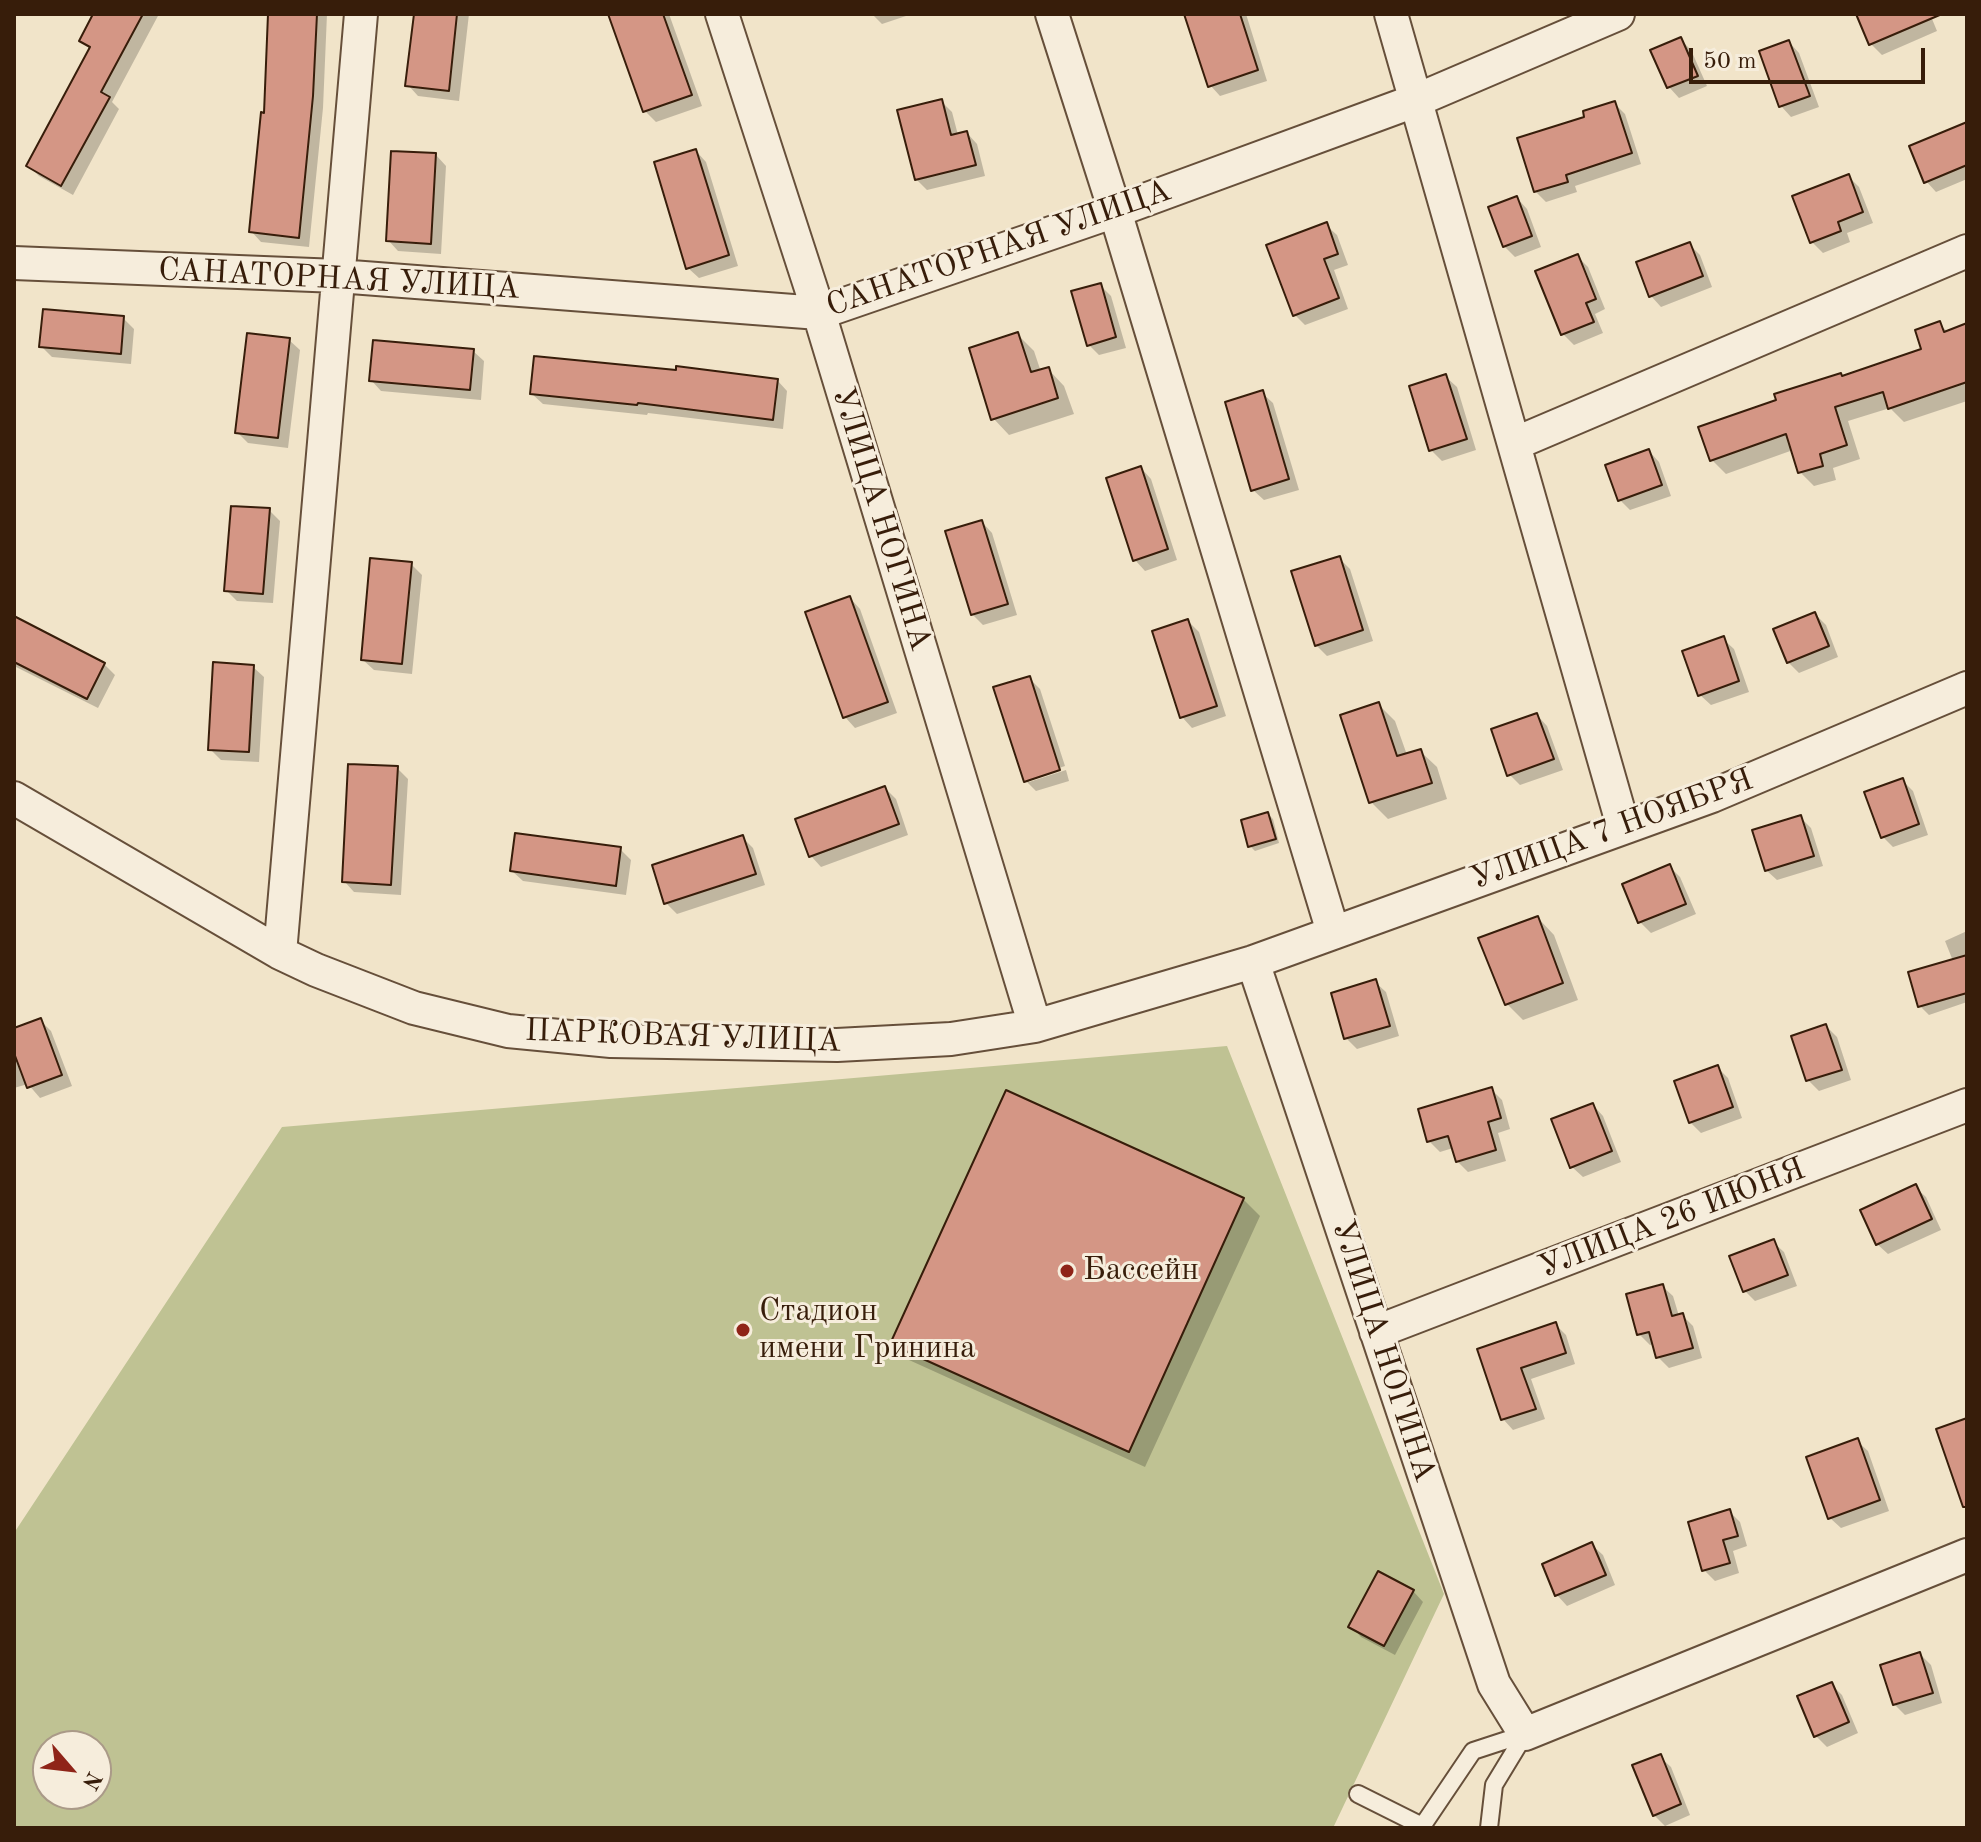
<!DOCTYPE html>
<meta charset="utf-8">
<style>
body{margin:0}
#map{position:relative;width:1981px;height:1842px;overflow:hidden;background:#f1e4c9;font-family:"Old Standard TT",serif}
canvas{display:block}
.frame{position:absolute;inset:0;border:16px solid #371d0a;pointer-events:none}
.north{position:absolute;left:32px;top:1730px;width:80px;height:80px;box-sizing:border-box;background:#f6eddc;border:2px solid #aa9a88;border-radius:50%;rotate:118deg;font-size:22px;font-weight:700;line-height:32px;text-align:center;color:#371d0a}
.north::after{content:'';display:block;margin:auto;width:28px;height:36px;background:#8f2418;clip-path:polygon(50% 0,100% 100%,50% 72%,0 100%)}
.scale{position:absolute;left:1689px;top:48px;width:236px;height:36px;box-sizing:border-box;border:4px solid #371d0a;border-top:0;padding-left:10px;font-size:24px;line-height:28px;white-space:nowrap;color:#371d0a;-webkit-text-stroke:6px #f6eddc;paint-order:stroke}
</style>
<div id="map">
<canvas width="1981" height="1842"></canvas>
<div class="frame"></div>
<div class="north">N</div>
<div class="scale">50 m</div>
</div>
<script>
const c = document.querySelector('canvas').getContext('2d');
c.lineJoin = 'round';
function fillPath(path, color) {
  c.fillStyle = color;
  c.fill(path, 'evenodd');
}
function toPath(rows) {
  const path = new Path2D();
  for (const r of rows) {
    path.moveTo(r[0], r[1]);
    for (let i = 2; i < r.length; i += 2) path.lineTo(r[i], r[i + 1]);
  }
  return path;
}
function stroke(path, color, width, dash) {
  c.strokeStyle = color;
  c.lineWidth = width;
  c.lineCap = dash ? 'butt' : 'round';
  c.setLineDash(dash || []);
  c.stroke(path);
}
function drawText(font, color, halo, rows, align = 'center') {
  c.font = font + ' "Old Standard TT",serif';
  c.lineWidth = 6;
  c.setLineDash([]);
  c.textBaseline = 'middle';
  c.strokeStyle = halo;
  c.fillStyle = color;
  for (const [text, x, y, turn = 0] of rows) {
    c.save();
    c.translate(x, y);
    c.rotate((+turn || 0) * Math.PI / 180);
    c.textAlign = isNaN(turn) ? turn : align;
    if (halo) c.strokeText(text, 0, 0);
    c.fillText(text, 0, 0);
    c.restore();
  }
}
fillPath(toPath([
 [1227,1046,1444,1594,1333,1828,14,1828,14,1533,282,1127],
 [48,1746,96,1746,96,1794,48,1794]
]), '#bfc293');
fillPath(toPath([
 [95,14,159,14,112,102,119,109,73,195,39,176,28,165,91,50,81,41],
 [270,14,327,14,323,108,309,247,261,242,251,231,266,115],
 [416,14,469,14,459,101,418,96,408,85],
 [610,14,669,14,702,106,656,122,645,111],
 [872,14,912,14,882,24],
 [1187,14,1246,14,1267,81,1220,96,1210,85],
 [1858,14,1930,14,1937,31,1882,55,1871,44],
 [1680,39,1691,50,1707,86,1679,98,1669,87],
 [1789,42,1799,53,1819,107,1791,117,1781,106],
 [941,101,952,112,958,135,967,133,977,144,985,176,927,190,916,179],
 [1614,103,1625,114,1641,164,1575,186,1577,192,1546,202,1535,191,1587,118],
 [1967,124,1967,179,1936,192,1926,181],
 [696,151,706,162,738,266,699,278,688,268],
 [436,155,446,166,441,254,398,251,388,240],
 [1849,177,1859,187,1873,223,1847,233,1850,242,1823,253,1812,242],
 [1517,198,1527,209,1541,247,1515,257,1504,246],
 [1326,225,1337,235,1348,265,1334,270,1348,309,1305,325,1294,314],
 [1689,244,1700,255,1712,287,1661,307,1651,296],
 [1577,256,1588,267,1605,309,1595,314,1603,333,1574,345,1563,334,1537,272],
 [1100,285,1111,296,1126,348,1099,355,1089,345],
 [123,318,134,329,131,364,52,357,41,346],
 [1939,324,1948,332,1967,325,1967,401,1904,422,1890,408,1848,421,1860,459,1833,468,1836,480,1814,486,1800,472,1793,450,1726,474,1712,460,1844,378,1923,351],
 [1018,335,1034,351,1041,372,1048,369,1064,386,1074,414,1009,435,993,418],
 [289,340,300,350,288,448,248,443,237,432],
 [473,351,484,361,481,400,381,391,371,380],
 [1446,377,1457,387,1476,450,1442,461,1431,450],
 [777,380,787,391,783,429,648,413,647,415,543,404,532,394],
 [1262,393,1273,403,1299,490,1264,500,1253,490],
 [1649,451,1659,462,1671,496,1630,510,1620,500],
 [1141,468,1151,479,1177,560,1145,571,1135,560],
 [269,510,280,521,273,603,237,601,226,590],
 [982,522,992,533,1017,615,983,625,972,614],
 [1339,558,1350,569,1373,641,1327,656,1316,645],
 [411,564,422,575,412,674,374,670,363,660],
 [850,598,860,609,897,713,855,728,845,717],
 [1815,614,1826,625,1838,657,1799,673,1788,662],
 [14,619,104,664,115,675,98,708,14,666],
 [1188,621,1199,632,1226,716,1192,728,1182,717],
 [1723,639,1734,649,1749,692,1711,705,1700,695],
 [253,667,264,677,259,762,221,760,210,749],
 [1029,678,1040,689,1065,766,1029,778,1029,782,1066,770,1069,781,1036,791,1026,781],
 [1379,705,1395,721,1407,755,1420,751,1437,767,1447,799,1388,819,1371,802,1343,717],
 [1537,715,1547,726,1563,770,1520,785,1509,774],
 [397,768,408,779,401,895,354,892,344,881],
 [1902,780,1913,791,1928,835,1893,847,1883,837],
 [885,788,896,799,908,835,821,867,811,856],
 [1268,814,1273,819,1279,843,1255,851,1250,846],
 [1800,817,1811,828,1823,866,1777,880,1766,870],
 [743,838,753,848,765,885,677,914,666,903],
 [620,849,631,860,626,895,523,881,512,871],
 [1669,866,1680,877,1696,914,1651,933,1640,922,1624,885],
 [1538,918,1554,935,1578,1000,1523,1020,1507,1004],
 [1967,931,1967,1002,1929,1015,1920,1006,1953,961,1945,941],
 [1375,982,1386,992,1399,1036,1357,1049,1346,1038],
 [40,1020,51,1031,72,1086,40,1098,28,1084,14,1088,14,1030],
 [1826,1026,1837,1037,1851,1080,1819,1091,1808,1080],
 [1717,1067,1728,1078,1742,1118,1701,1133,1690,1122],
 [1491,1089,1502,1100,1510,1129,1498,1133,1506,1161,1468,1172,1457,1161,1453,1148,1440,1152,1429,1141],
 [1593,1105,1603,1116,1621,1162,1583,1177,1572,1167],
 [1915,1187,1926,1197,1941,1230,1888,1254,1877,1244],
 [1243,1199,1260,1216,1145,1467,909,1360,893,1344],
 [1773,1242,1784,1252,1797,1286,1755,1301,1745,1291],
 [1662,1286,1673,1296,1679,1316,1682,1315,1693,1326,1702,1358,1669,1368,1658,1357,1654,1344,1650,1345,1639,1334],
 [1555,1324,1566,1335,1575,1364,1531,1379,1545,1419,1513,1430,1503,1419,1479,1350],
 [1857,1441,1868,1451,1889,1511,1841,1528,1830,1518],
 [1730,1512,1740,1522,1747,1546,1733,1551,1739,1573,1715,1581,1704,1570],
 [1592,1545,1603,1555,1615,1585,1567,1606,1557,1595],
 [1413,1591,1423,1602,1395,1655,1361,1637,1351,1626],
 [1920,1654,1931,1665,1942,1703,1905,1715,1894,1704],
 [1831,1684,1842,1695,1858,1733,1827,1747,1816,1736],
 [1660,1757,1671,1767,1690,1815,1665,1826,1654,1815]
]), '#0003');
const building = toPath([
 [93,14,143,14,101,92,110,97,61,186,26,166,90,47,79,41,93,14],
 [268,14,317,14,313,96,299,238,249,232,261,112,264,113,268,14],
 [414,14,457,14,449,91,405,86,414,14],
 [608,14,663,14,692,95,643,112,608,14],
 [1184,14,1240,14,1258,70,1208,87,1184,14],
 [1856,14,1942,14,1869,45,1856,14],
 [1681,37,1698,76,1667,88,1650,50,1681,37],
 [1789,40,1810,96,1779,107,1759,51,1789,40],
 [942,99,951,135,967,131,976,165,915,180,897,110,942,99],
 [1615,101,1632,153,1566,175,1568,182,1534,192,1517,138,1584,117,1583,111,1615,101],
 [1967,122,1967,165,1924,183,1909,146,1967,122],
 [696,149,729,255,686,269,654,162,696,149],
 [391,151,436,153,431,244,386,241,391,151],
 [1849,174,1863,212,1838,222,1841,231,1810,243,1792,196,1849,174],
 [1517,196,1532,236,1503,247,1488,207,1517,196],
 [1327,222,1338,254,1324,259,1339,298,1293,316,1266,245,1327,222],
 [1690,242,1703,276,1649,297,1636,262,1690,242],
 [1578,254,1596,299,1586,303,1594,322,1561,335,1535,271,1578,254],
 [1101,283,1116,337,1087,346,1071,291,1101,283],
 [43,309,124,316,121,354,39,347,43,309],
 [1940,321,1944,332,1967,323,1967,382,1888,409,1883,392,1835,407,1847,445,1820,454,1823,466,1798,473,1786,434,1710,461,1698,427,1776,400,1774,394,1841,373,1842,376,1921,349,1915,330,1940,321],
 [1018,332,1031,372,1049,367,1058,398,991,420,969,348,1018,332],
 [247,333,290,338,278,438,235,433,247,333],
 [373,340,474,349,470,390,369,381,373,340],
 [534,356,676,370,676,366,778,379,773,420,638,403,637,405,530,394,534,356],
 [1446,374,1467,439,1429,451,1409,386,1446,374],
 [1263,390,1289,479,1251,491,1225,402,1263,390],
 [1649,449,1662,485,1618,501,1605,465,1649,449],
 [1141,466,1168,549,1133,561,1106,478,1141,466],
 [231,506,270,508,263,594,224,591,231,506],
 [982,520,1008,604,971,615,945,531,982,520],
 [1340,556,1363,630,1315,646,1291,571,1340,556],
 [370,558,412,562,402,664,361,660,370,558],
 [850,596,888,702,843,718,805,612,850,596],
 [1815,612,1829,646,1787,663,1773,629,1815,612],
 [14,616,105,663,87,699,14,662,14,616],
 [1188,619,1217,706,1180,718,1152,631,1188,619],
 [1724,636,1739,681,1698,696,1682,651,1724,636],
 [213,662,254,665,249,752,208,750,213,662],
 [1030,676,1060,770,1024,782,993,687,1030,676],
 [1379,702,1397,756,1421,749,1432,783,1369,803,1340,715,1379,702],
 [1537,713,1554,759,1507,776,1491,729,1537,713],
 [348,764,398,766,391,885,342,882,348,764],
 [1903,778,1919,824,1881,838,1864,792,1903,778],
 [885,786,899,824,809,857,795,819,885,786],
 [1268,812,1276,839,1248,847,1241,820,1268,812],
 [1801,815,1814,856,1765,871,1752,830,1801,815],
 [515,833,621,847,616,886,510,871,515,833],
 [743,835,756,874,664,904,652,865,743,835],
 [1670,864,1686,904,1638,923,1622,884,1670,864],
 [1538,916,1563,983,1505,1005,1478,938,1538,916],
 [1967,955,1967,993,1918,1007,1908,972,1967,955],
 [1376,979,1390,1026,1344,1039,1331,993,1376,979],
 [41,1018,62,1075,27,1088,14,1053,14,1028,41,1018],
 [1826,1024,1842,1070,1806,1081,1791,1036,1826,1024],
 [1718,1065,1733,1107,1689,1123,1674,1081,1718,1065],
 [1492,1087,1501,1118,1488,1122,1496,1150,1456,1162,1448,1136,1427,1142,1418,1109,1492,1087],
 [1006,1090,1244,1198,1129,1452,890,1344,1006,1090],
 [1593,1103,1612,1151,1570,1168,1551,1119,1593,1103],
 [1916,1184,1932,1219,1876,1245,1860,1210,1916,1184],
 [1774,1239,1788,1275,1743,1292,1729,1256,1774,1239],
 [1663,1284,1672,1316,1683,1313,1693,1348,1656,1358,1649,1332,1637,1335,1626,1294,1663,1284],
 [1556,1322,1566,1353,1521,1368,1536,1409,1501,1420,1477,1349,1556,1322],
 [1967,1418,1967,1507,1963,1507,1936,1429,1967,1418],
 [1858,1438,1880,1500,1828,1519,1806,1457,1858,1438],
 [1730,1509,1738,1536,1723,1540,1730,1563,1702,1571,1688,1522,1730,1509],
 [1592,1542,1606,1575,1555,1596,1542,1564,1592,1542],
 [1378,1571,1414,1590,1384,1646,1348,1627,1378,1571],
 [1920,1652,1933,1693,1893,1705,1880,1665,1920,1652],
 [1832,1682,1849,1722,1814,1737,1797,1696,1832,1682],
 [1661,1754,1681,1804,1653,1816,1632,1765,1661,1754]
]);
fillPath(building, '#d49685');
stroke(building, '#371d0a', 2);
const lane = toPath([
 [1358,1794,1422,1826],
 [1421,1828,1473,1751,1525,1734],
 [1489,1828,1494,1785,1525,1734]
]);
const street = toPath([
 [722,14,819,313,1035,1026],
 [1052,14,1115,211,1333,932],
 [1391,14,1623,826],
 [14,263,338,276,819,313,1115,211,1417,100,1618,14],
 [1514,444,1967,251],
 [14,798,280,953,316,970,414,1008,508,1031,611,1041,837,1045,951,1039,1035,1026,1253,962,1712,796,1967,688],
 [280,953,361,14],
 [1253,962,1494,1684,1525,1734,1967,1555],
 [1376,1332,1967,1105]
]);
stroke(lane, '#664f3a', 20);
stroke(street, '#664f3a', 36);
stroke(lane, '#f6eddc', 16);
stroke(street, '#f6eddc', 32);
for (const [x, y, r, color] of [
 [1067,1271,8,"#8f2418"],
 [743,1330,8,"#8f2418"]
]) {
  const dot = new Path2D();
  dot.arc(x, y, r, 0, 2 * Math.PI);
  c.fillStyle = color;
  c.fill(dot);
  stroke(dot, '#f6eddc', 3);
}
drawText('32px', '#371d0a', '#f6eddc', [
 ["САНАТОРНАЯ УЛИЦА",999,249,-19],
 ["САНАТОРНАЯ УЛИЦА",339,280,3],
 ["УЛИЦА НОГИНА",881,519,73],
 ["УЛИЦА 7 НОЯБРЯ",1612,830,-20],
 ["ПАРКОВАЯ УЛИЦА",683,1037,2],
 ["УЛИЦА 26 ИЮНЯ",1672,1219,-21],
 ["УЛИЦА НОГИНА",1383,1351,72]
]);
drawText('32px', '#371d0a', '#f6eddc', [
 ["Бассейн",1083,1271],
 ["Стадион",759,1312],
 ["имени Гринина",759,1349]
], 'left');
</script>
